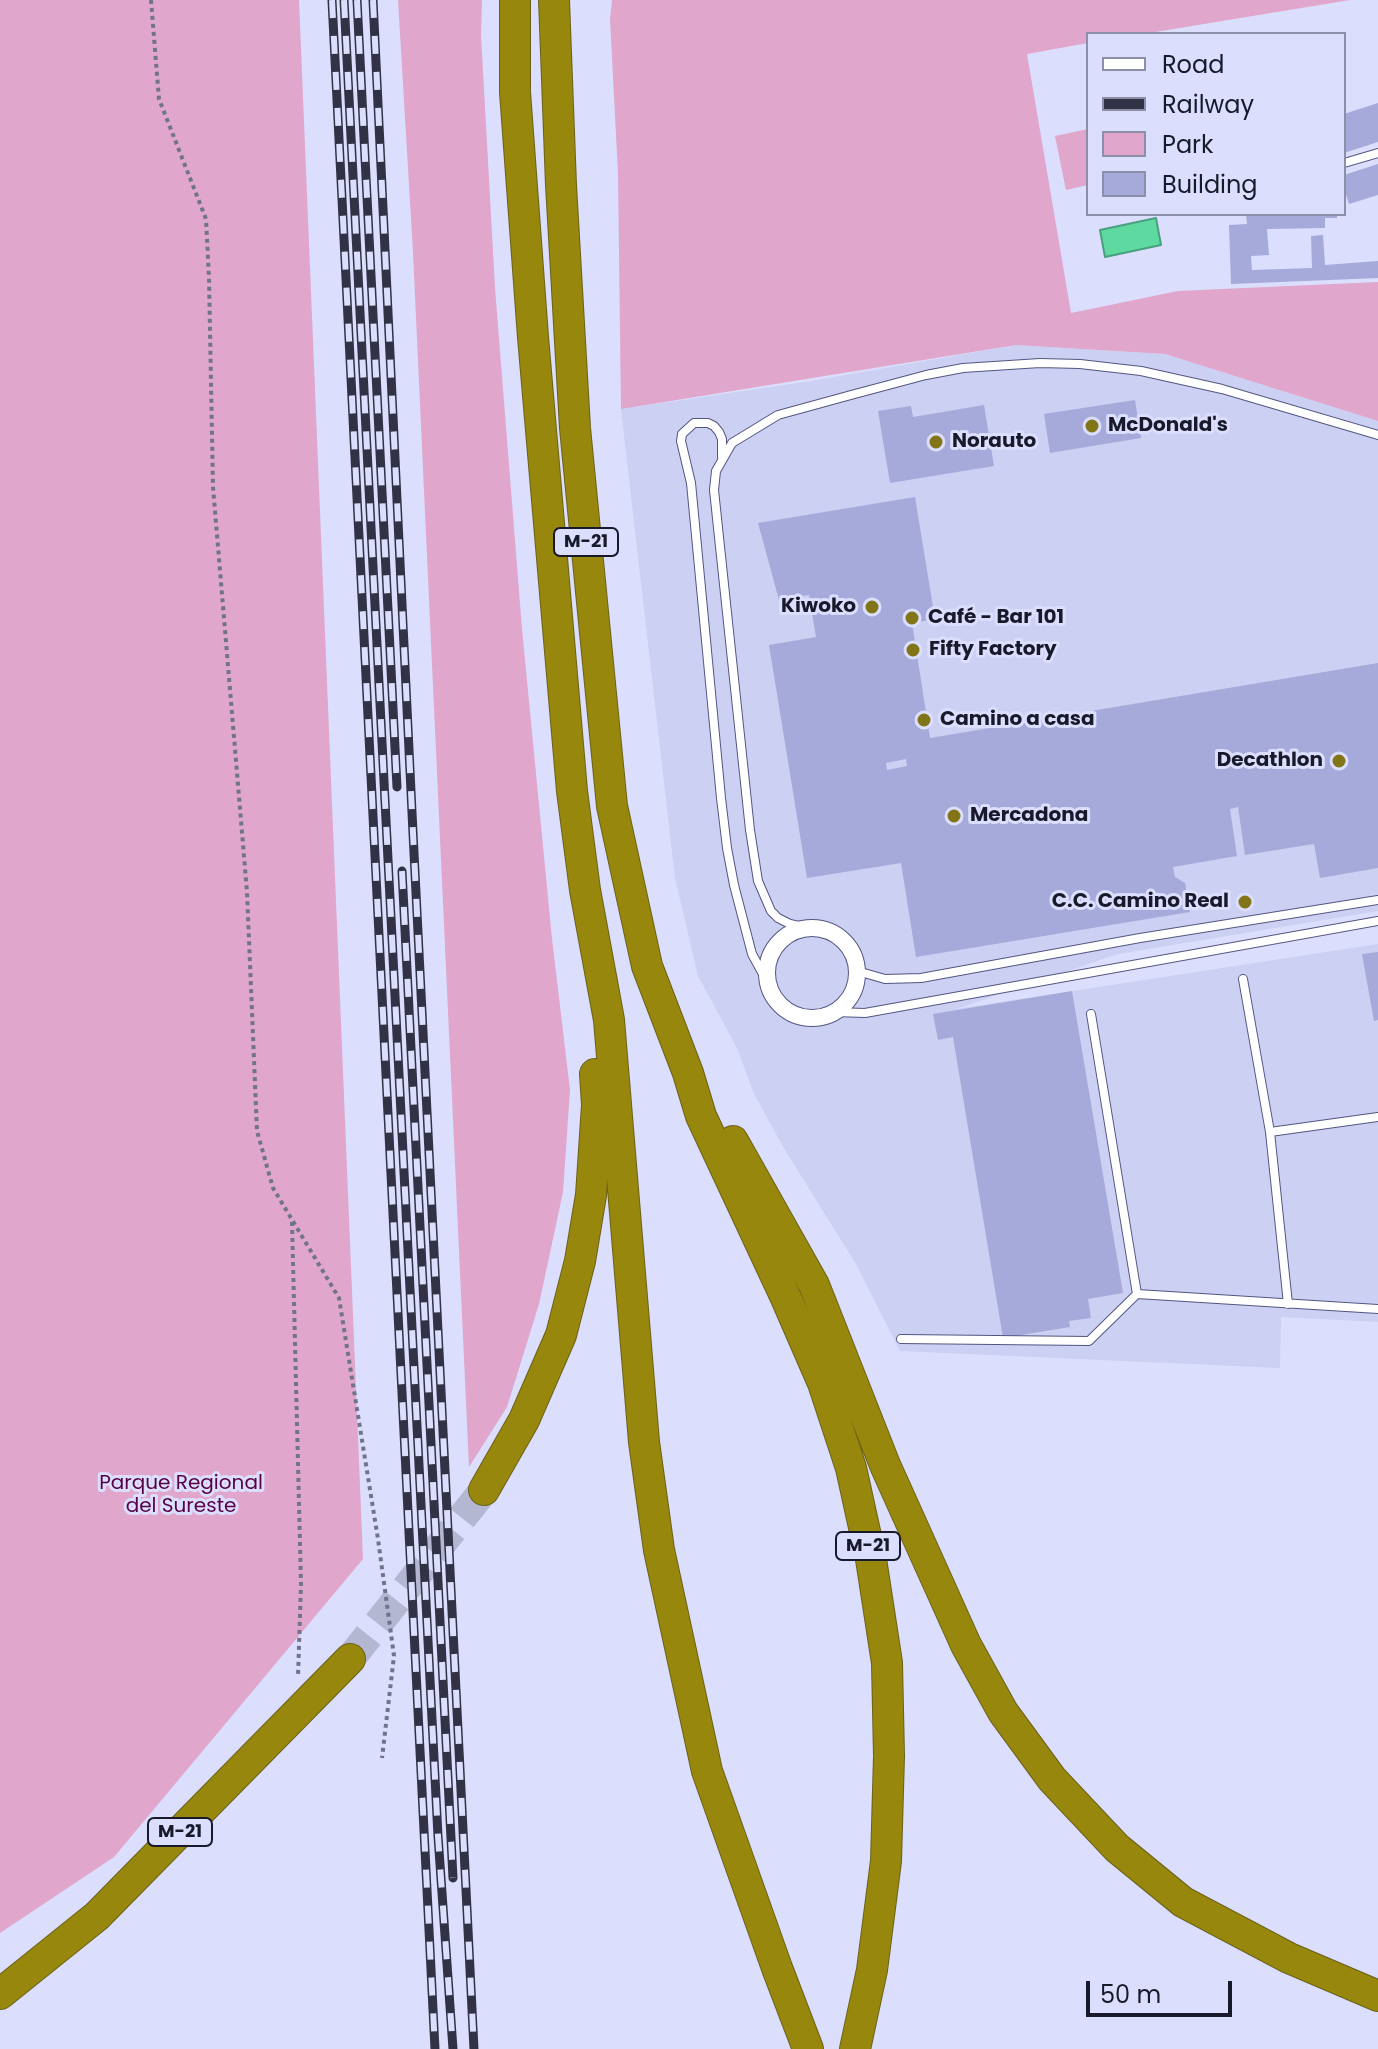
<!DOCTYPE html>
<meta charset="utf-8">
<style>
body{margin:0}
#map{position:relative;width:1378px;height:2049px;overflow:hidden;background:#dbdefc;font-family:Poppins,sans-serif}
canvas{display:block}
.legend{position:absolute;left:1086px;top:32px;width:260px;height:184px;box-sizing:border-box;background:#dbdefc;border:2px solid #8d8fa8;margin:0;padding:10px 14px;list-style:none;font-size:24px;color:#18192b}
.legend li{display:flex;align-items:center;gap:16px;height:40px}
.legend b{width:40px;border:2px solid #8d8fa8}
.scale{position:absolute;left:1086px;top:1981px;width:146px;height:36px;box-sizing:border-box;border:4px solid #18192b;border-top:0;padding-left:10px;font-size:24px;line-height:28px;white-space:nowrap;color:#18192b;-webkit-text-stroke:6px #dbdefc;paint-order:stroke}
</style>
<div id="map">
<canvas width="1378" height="2049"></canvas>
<ul class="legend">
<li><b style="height:10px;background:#fff"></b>Road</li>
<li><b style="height:10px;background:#313245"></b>Railway</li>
<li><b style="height:22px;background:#e0a6cb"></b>Park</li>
<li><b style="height:22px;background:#a5aada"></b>Building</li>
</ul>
<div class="scale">50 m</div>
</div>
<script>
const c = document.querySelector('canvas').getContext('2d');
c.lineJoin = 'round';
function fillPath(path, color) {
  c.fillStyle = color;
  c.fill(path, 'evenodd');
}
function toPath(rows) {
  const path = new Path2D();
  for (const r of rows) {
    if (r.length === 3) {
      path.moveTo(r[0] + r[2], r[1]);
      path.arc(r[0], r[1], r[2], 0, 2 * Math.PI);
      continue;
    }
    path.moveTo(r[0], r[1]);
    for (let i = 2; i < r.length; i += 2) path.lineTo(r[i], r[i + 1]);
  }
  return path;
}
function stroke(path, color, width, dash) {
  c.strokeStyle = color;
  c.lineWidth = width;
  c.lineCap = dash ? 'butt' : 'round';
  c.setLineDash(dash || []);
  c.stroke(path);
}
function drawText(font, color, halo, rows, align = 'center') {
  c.font = font + ' Poppins,sans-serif';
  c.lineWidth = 6;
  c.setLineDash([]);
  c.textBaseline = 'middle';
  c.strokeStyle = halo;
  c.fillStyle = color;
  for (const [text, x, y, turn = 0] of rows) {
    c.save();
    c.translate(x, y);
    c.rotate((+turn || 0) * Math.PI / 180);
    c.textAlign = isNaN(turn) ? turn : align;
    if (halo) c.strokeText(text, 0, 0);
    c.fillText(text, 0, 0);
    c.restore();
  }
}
fillPath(toPath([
 [1016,345,1165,354,1378,421,1378,911,1118,954,956,1009,1378,944,1378,1322,1281,1317,1280,1368,900,1351,856,1264,785,1150,754,1094,737,1048,698,976,675,878,621,409,811,381]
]), '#ccd0f2');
fillPath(toPath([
 [0,0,299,0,363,1559,114,1857,0,1933],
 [398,0,482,0,481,35,495,288,522,629,552,939,570,1090,563,1192,539,1304,507,1407,469,1467,413,252],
 [612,0,1350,0,1143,34,1088,34,1088,43,1027,54,1071,313,1178,291,1378,282,1378,421,1165,354,1016,345,621,409,618,173,610,19],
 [1088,129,1088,185,1066,190,1055,136]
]), '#e0a6cb');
const water = toPath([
 [1156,218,1161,245,1105,257,1100,230,1156,218]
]);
fillPath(water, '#5edaa1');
stroke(water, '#49a07e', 2);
fillPath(toPath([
 [1378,103,1378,142,1344,153,1344,114],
 [1378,164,1378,195,1349,204,1344,188,1344,175],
 [1246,214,1337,214,1337,218,1325,218,1325,228,1267,229,1269,255,1251,256,1252,270,1312,268,1311,236,1323,235,1325,265,1378,261,1378,278,1231,284,1229,225,1247,224],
 [1135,400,1141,438,1050,453,1044,414],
 [984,405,994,466,890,483,878,411,911,406,913,417],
 [915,497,935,619,912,623,930,738,1378,663,1378,868,1320,878,1314,844,1245,855,1238,807,1230,809,1237,856,1173,867,1175,877,1185,883,1190,912,916,957,901,863,807,878,769,645,816,637,809,595,779,600,758,523],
 [906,759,907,766,887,770,886,763],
 [1378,952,1378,1020,1374,1021,1362,954],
 [1072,991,1123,1293,1088,1299,1091,1318,1069,1321,1070,1327,1003,1338,953,1037,938,1040,933,1014]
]), '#a5aada');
stroke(toPath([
 [350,1659,484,1490]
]), '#b4b7d2', 30, [30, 15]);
const service = toPath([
 [1344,163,1378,153],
 [722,457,722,439,719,432,714,426,708,423,694,423,682,434,681,441,691,483,721,798,727,848,734,885,752,954,769,985],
 [808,928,790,924,778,918,771,911,758,881,750,830,714,490,716,471,732,443,778,415,851,395,926,375,963,368,1040,363,1080,364,1141,371,1222,389,1378,435],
 [857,971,885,979,921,978,1140,938,1378,900],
 [1243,979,1270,1132,1288,1304],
 [834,1012,865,1013,1378,921],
 [1091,1014,1137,1294,1378,1309],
 [1270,1132,1378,1117],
 [901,1339,1089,1341,1137,1294]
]);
const minor = toPath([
 [812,973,45]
]);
const motorway = toPath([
 [515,0,515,92,533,337,572,791,585,890,609,1020,644,1442,659,1550,707,1771,777,1968,808,2049],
 [554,0,561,185,575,428,612,806,647,966,688,1073,701,1116,786,1298,823,1383,851,1468,871,1559,887,1663,889,1756,886,1861,872,1970,855,2049],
 [733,1141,814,1285,885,1465,966,1645,1003,1712,1052,1779,1117,1848,1183,1902,1289,1958,1378,1996],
 [484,1490,524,1420,561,1335,580,1261,591,1195,597,1105,595,1074],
 [0,1994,97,1916,350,1659]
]);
stroke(service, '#535681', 10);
stroke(minor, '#535681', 18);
stroke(motorway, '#6b6118', 32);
stroke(toPath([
 [151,0,159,99,206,219,209,278,213,487,247,892,257,1131,273,1188,339,1298,378,1539,394,1656,382,1758],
 [292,1222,301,1584,298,1677]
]), '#71738b', 4, [4, 4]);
stroke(service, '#fff', 8);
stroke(minor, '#fff', 16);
stroke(motorway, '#97880d', 30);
const rail = toPath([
 [332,0,435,2049],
 [344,0,438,1836,453,2049],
 [357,0,397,787],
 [373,0,413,833,474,2049],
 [402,871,453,1878]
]);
stroke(rail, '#313245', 9);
stroke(rail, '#dbdefc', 6, [18]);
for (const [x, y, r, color] of [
 [1092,426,8,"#827518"],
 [936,442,8,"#827518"],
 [872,607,8,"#827518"],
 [912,618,8,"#827518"],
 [913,650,8,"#827518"],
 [924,720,8,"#827518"],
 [1339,761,8,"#827518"],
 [954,816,8,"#827518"],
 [1245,902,8,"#827518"]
]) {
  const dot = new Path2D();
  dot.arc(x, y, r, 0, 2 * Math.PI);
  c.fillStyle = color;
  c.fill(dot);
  stroke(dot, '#dbdefc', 3);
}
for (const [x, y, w] of [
 [586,542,64],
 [868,1546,64],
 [180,1832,64]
]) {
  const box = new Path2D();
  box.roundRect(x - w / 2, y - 14, w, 28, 6);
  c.fillStyle = '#dbdefc';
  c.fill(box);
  stroke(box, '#18192b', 2);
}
drawText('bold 18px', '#18192b', null, [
 ["M-21",586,542],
 ["M-21",868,1546],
 ["M-21",180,1832]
]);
drawText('bold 20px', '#18192b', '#dbdefc', [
 ["McDonald's",1108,426],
 ["Norauto",952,442],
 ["Kiwoko",856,607,"right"],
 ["Café - Bar 101",928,618],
 ["Fifty Factory",929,650],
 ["Camino a casa",940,720],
 ["Decathlon",1323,761,"right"],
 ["Mercadona",970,816],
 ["C.C. Camino Real",1229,902,"right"]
], 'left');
drawText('20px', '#590044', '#dbdefc', [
 ["Parque Regional",181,1484],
 ["del Sureste",181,1507]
]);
</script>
